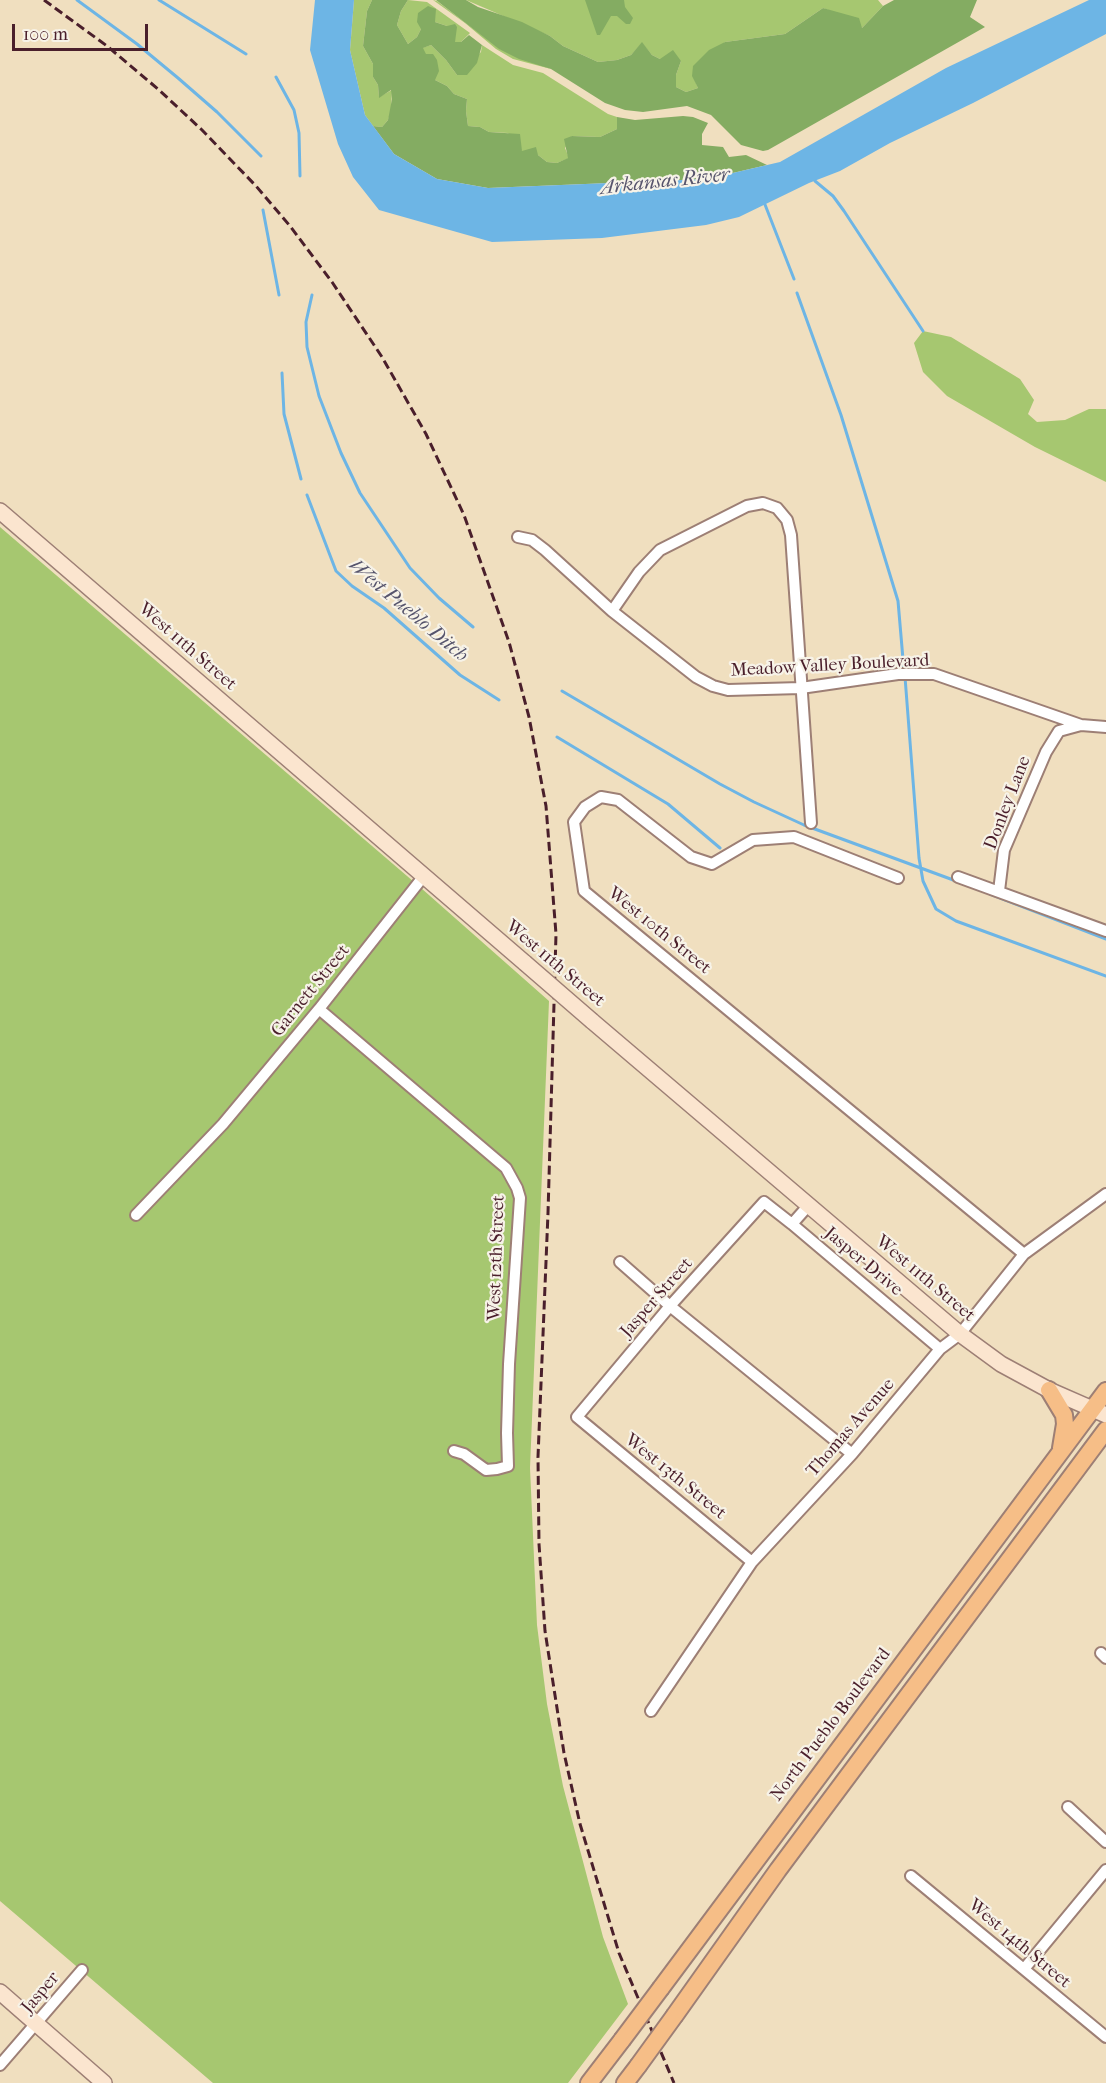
<!DOCTYPE html>
<style>
body{margin:0}
#map{position:relative;width:1106px;height:2083px;overflow:hidden;background:#f0dfbf;font-family:"IM FELL French Canon",serif}
canvas{display:block}
.scale{position:absolute;left:12px;top:24px;width:136px;height:27px;box-sizing:border-box;border:3px solid #4a1f2b;border-top:0;padding-left:8px;font-size:18px;line-height:21px;white-space:nowrap;color:#4a1f2b;-webkit-text-stroke:4px #f7f3e8;paint-order:stroke}
</style>
<div id="map">
<canvas width="1106" height="2083"></canvas>
<div class="scale">100 m</div>
</div>
<script>
const c = document.querySelector('canvas').getContext('2d');
c.lineJoin = 'round';
function fillPath(path, color) {
  c.fillStyle = color;
  c.fill(path, 'evenodd');
}
function toPath(rows) {
  const path = new Path2D();
  for (const r of rows) {
    path.moveTo(r[0], r[1]);
    for (let i = 2; i < r.length; i += 2) path.lineTo(r[i], r[i + 1]);
  }
  return path;
}
function stroke(path, color, width, dash) {
  c.strokeStyle = color;
  c.lineWidth = width;
  c.lineCap = dash ? 'butt' : 'round';
  c.setLineDash(dash || []);
  c.stroke(path);
}
function drawText(font, color, halo, rows, align = 'center') {
  c.font = font + ' "IM FELL French Canon",serif';
  c.lineWidth = 4.5;
  c.setLineDash([]);
  c.textBaseline = 'middle';
  c.strokeStyle = halo;
  c.fillStyle = color;
  for (const [text, x, y, turn = 0] of rows) {
    c.save();
    c.translate(x, y);
    c.rotate((+turn || 0) * Math.PI / 180);
    c.textAlign = isNaN(turn) ? turn : align;
    if (halo) c.strokeText(text, 0, 0);
    c.fillText(text, 0, 0);
    c.restore();
  }
}
fillPath(toPath([
 [354,0,372,0,367,11,363,46,373,64,373,77,378,85,379,97,392,90,391,111,388,120,382,127,373,126,365,115,350,50],
 [408,0,427,2,470,33,461,42,455,42,447,26,435,22,421,29,417,37,408,44,397,25,401,11],
 [433,0,437,1,500,49,551,69,513,59,496,49,465,23],
 [466,0,878,0,883,6,862,28,836,13,823,8,785,34,725,42,693,76,698,88,686,92,676,87,676,75,681,61,660,59,652,55,642,43,631,55,617,60,598,62,563,46,550,36],
 [431,45,446,60,457,75,481,52,482,45,513,65,543,73,608,114,617,117,617,129,600,137,572,136,565,148,569,158,557,163,547,162,538,155,522,151,508,133,489,132,480,127,468,126,466,111,467,99,454,94,447,86,435,80,422,48],
 [923,331,951,337,1020,379,1034,400,1028,414,1037,422,1065,420,1089,409,1106,409,1106,482,1035,447,947,396,923,372,914,343],
 [0,527,421,888,549,1001,530,1468,537,1625,547,1704,563,1786,603,1937,628,2004,568,2083,213,2083,0,1901]
]), '#a6c770');
fillPath(toPath([
 [372,0,408,0,401,11,397,25,408,44,417,37,421,29,417,22,418,13,428,6,436,9,435,22,447,26,455,24,457,27,455,42,461,42,469,35,482,45,477,63,467,75,457,75,446,60,431,45,423,48,426,54,433,54,437,60,439,71,435,80,447,86,454,94,467,99,466,111,468,126,480,127,489,132,520,134,522,151,536,147,538,155,547,162,557,163,568,158,564,139,572,136,600,137,617,129,617,117,635,120,683,116,693,117,708,123,702,134,702,145,723,147,729,157,746,155,767,165,707,179,488,188,437,179,394,154,373,126,382,127,388,120,392,99,391,90,379,98,378,85,373,77,373,64,363,46,367,11],
 [436,0,466,0,478,7,522,22,550,36,563,46,598,62,617,60,631,55,642,42,652,55,660,59,673,50,681,61,676,75,676,87,686,92,698,88,692,76,693,66,709,50,725,42,785,34,823,8,859,18,862,28,883,6,894,0,977,0,970,17,985,27,768,150,763,151,741,145,711,115,687,106,643,112,625,110,605,103,551,69,519,59,499,49],
 [585,0,624,0,625,7,633,18,630,24,626,24,617,16,611,16,600,35,597,35]
]), '#84ac62');
fillPath(toPath([
 [315,0,354,0,350,50,365,115,394,154,437,179,488,188,707,179,780,162,946,68,1089,0,1106,0,1106,34,973,103,890,143,840,171,809,183,739,217,706,225,602,238,492,242,379,210,353,177,338,144,310,50]
]), '#6db5e5');
stroke(toPath([
 [77,0,137,44,178,78,217,112,261,156],
 [159,0,246,54],
 [276,77,294,110,299,133,300,176],
 [815,181,833,196,844,211,923,331],
 [764,202,794,279],
 [263,210,279,295],
 [797,293,841,415,898,601,904,671],
 [312,295,306,322,307,347,319,396,341,453,360,493,410,568,439,598,473,627],
 [282,373,284,414,301,479],
 [307,495,336,571,352,586,384,608,460,675,499,700],
 [905,677,919,858,923,881,936,909,956,921,1106,976],
 [562,691,720,784,754,802,804,825,956,881],
 [557,737,668,804,720,848],
 [990,894,1106,939]
]), '#6db5e5', 3);
const street = toPath([
 [518,537,532,540,545,550,612,611,696,677,713,686,728,690,801,688,898,674,934,674,1081,725],
 [612,611,639,572,660,550,747,506,763,503,777,508,787,520,791,535,811,823],
 [958,877,1106,931],
 [898,878,794,837,753,840,712,864,691,857,618,800,601,797,585,807,574,822,584,891,1024,1254],
 [999,891,1004,850,1046,752,1059,731,1081,725,1106,727],
 [319,1009,506,1168,517,1188,520,1198,509,1364,507,1433,508,1466,497,1469,486,1470,464,1454,454,1451],
 [136,1215,223,1124,319,1009,423,877],
 [792,1224,808,1206],
 [620,1262,670,1306,852,1454],
 [752,1562,577,1417,670,1306,764,1202,792,1224,940,1349],
 [1101,1653,1106,1658],
 [651,1711,752,1562,852,1454,940,1349,960,1334,1024,1254,1106,1194],
 [1068,1807,1106,1842],
 [911,1876,1106,2037],
 [1024,1969,1106,1870],
 [0,2065,82,1970]
]);
const secondary = toPath([
 [0,511,525,963],
 [592,1021,960,1334,1001,1364,1049,1390,1106,1415],
 [0,1992,104,2083]
]);
const primary = toPath([
 [1049,1390,1064,1415,1065,1424,1061,1448],
 [661,1988,1106,1391],
 [675,2015,778,1870,1106,1430],
 [589,2083,622,2040],
 [625,2083,638,2066]
]);
stroke(street, '#9d7f75', 14);
stroke(secondary, '#9d7f75', 18);
stroke(primary, '#9d7f75', 20);
stroke(street, '#fff', 10);
stroke(secondary, '#fbe5cf', 15);
stroke(primary, '#f6be87', 16);
stroke(toPath([
 [44,0,107,46,158,89,202,130,256,186,290,226,332,282,382,357,426,434,464,515,509,642,529,717,546,806,556,934,548,1213,538,1457,539,1544,545,1631,564,1753,580,1824,619,1953,674,2083]
]), '#4a1f2b', 3, [9, 4.5]);
const secondaryBridge = toPath([
 [525,963,592,1021]
]);
const primaryBridge = toPath([
 [622,2040,661,1988],
 [638,2066,675,2015]
]);
stroke(secondaryBridge, '#9d7f75', 18, []);
stroke(primaryBridge, '#9d7f75', 20, []);
stroke(secondaryBridge, '#fbe5cf', 15);
stroke(primaryBridge, '#f6be87', 16);
drawText('18px', '#4a1f2b', '#f7f3e8', [
 ["West 11th Street",187,647,41],
 ["Meadow Valley Boulevard",830,666,-3],
 ["Donley Lane",1008,803,-69],
 ["West 10th Street",659,931,39],
 ["West 11th Street",555,964,40],
 ["Garnett Street",311,991,-51],
 ["West 12th Street",497,1258,-88],
 ["Jasper Drive",863,1262,40],
 ["West 11th Street",925,1279,40],
 ["Jasper Street",657,1298,-49],
 ["Thomas Avenue",851,1428,-49],
 ["West 13th Street",675,1477,39],
 ["North Pueblo Boulevard",831,1725,-53],
 ["West 14th Street",1019,1944,40],
 ["Jasper",41,1993,-50]
]);
drawText('italic 20px', '#56546c', '#f7f3e8', [
 ["Arkansas River",665,182,-6],
 ["West Pueblo Ditch",408,611,40]
]);
</script>
